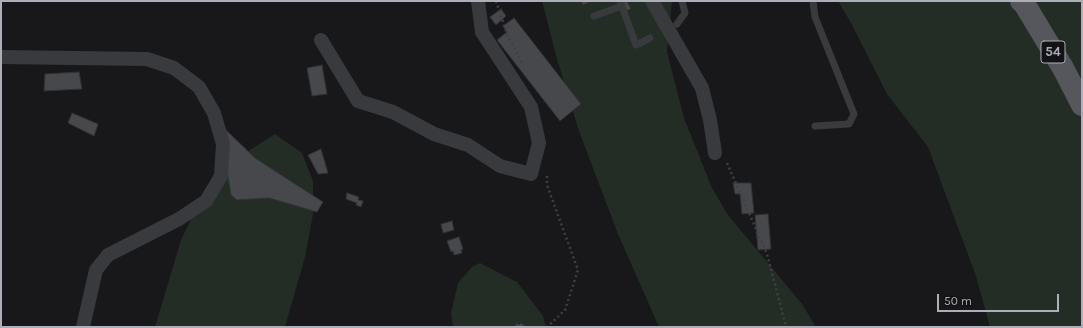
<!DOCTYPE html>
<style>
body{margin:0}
#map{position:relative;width:1083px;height:328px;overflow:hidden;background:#18181a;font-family:Karla,sans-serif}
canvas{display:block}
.frame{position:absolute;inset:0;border:2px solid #acaeb8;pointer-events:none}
.scale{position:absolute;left:937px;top:294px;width:122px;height:18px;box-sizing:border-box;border:2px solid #acaeb8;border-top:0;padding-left:5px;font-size:12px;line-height:14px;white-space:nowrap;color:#acaeb8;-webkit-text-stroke:3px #131315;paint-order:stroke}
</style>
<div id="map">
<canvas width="1083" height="328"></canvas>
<div class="frame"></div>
<div class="scale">50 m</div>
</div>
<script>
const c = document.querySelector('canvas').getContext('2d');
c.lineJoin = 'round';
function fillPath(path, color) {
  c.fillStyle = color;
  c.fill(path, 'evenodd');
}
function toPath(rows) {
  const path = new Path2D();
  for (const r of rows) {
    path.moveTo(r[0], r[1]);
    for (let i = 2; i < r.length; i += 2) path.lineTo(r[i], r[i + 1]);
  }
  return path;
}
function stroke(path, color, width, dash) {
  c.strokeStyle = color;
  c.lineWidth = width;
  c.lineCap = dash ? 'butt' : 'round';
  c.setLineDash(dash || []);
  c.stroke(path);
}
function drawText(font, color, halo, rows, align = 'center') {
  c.font = font + ' Karla,sans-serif';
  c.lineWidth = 3;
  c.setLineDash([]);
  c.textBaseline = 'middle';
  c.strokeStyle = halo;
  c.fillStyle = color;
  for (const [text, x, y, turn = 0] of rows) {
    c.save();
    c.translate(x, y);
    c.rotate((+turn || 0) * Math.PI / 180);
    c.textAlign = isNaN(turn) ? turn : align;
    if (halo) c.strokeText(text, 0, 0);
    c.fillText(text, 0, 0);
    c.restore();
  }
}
fillPath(toPath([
 [542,1,672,1,667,52,684,118,712,188,728,215,802,304,816,327,659,327,618,234,579,131,557,59],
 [838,1,1081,1,1082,327,990,327,976,276,928,147,887,94,851,23],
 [275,134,302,153,313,181,313,214,305,257,285,327,155,327,181,240,197,207,223,172,250,150],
 [480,263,517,282,543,316,546,327,453,327,451,313,458,283,472,267]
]), '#242c26');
const building = toPath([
 [581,1,592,1,583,5,581,1],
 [627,1,631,9,626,11,622,3,627,1],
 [501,9,506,16,496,25,490,17,501,9],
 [514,18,581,104,560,121,497,40,507,32,503,26,514,18],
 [322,65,327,94,312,96,307,68,322,65],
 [79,72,82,89,44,91,45,74,79,72],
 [72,113,98,124,94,136,68,123,72,113],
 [226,130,255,158,323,202,317,212,269,198,237,200,231,195,222,140,226,130],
 [321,149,328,173,318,174,308,155,321,149],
 [733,183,751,183,754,213,742,214,740,194,735,194,733,183],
 [347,193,359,197,358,200,363,201,361,207,356,205,357,203,346,199,347,193],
 [768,214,771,249,758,250,755,215,768,214],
 [452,221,454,230,443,233,441,224,452,221],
 [459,237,463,249,461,250,462,253,454,255,453,251,451,252,447,241,459,237],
 [517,323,519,325,521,323,526,327,514,327,517,323]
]);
fillPath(building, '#47484c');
stroke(building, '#323235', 1);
stroke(toPath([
 [496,1,507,34,523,65],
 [727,163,767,254,786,327],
 [547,176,547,185,578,270,565,310,547,327]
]), '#3f4045', 2.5, [2, 3]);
stroke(toPath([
 [620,1,636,45,650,38],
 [813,1,815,17,854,114,849,124,815,126],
 [594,16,622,6],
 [677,24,685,13,682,1]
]), '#393a3e', 7);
stroke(toPath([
 [652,1,702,88,710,120,715,153],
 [321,40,358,101,393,112,434,134,468,145,500,166,531,174,539,143,531,107,482,32,478,1],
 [1,57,147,59,174,68,199,87,214,113,223,144,221,176,206,201,179,219,108,255,96,270,83,327]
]), '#393a3e', 14);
stroke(toPath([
 [1021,1,1025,5,1063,68,1082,105]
]), '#56565d', 22);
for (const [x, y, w] of [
 [1053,52,24]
]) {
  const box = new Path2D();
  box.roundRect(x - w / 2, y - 11, w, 22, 3);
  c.fillStyle = '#131315';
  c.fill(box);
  stroke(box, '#acaeb8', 1);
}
drawText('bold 13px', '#acaeb8', null, [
 ["54",1053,52]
]);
</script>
